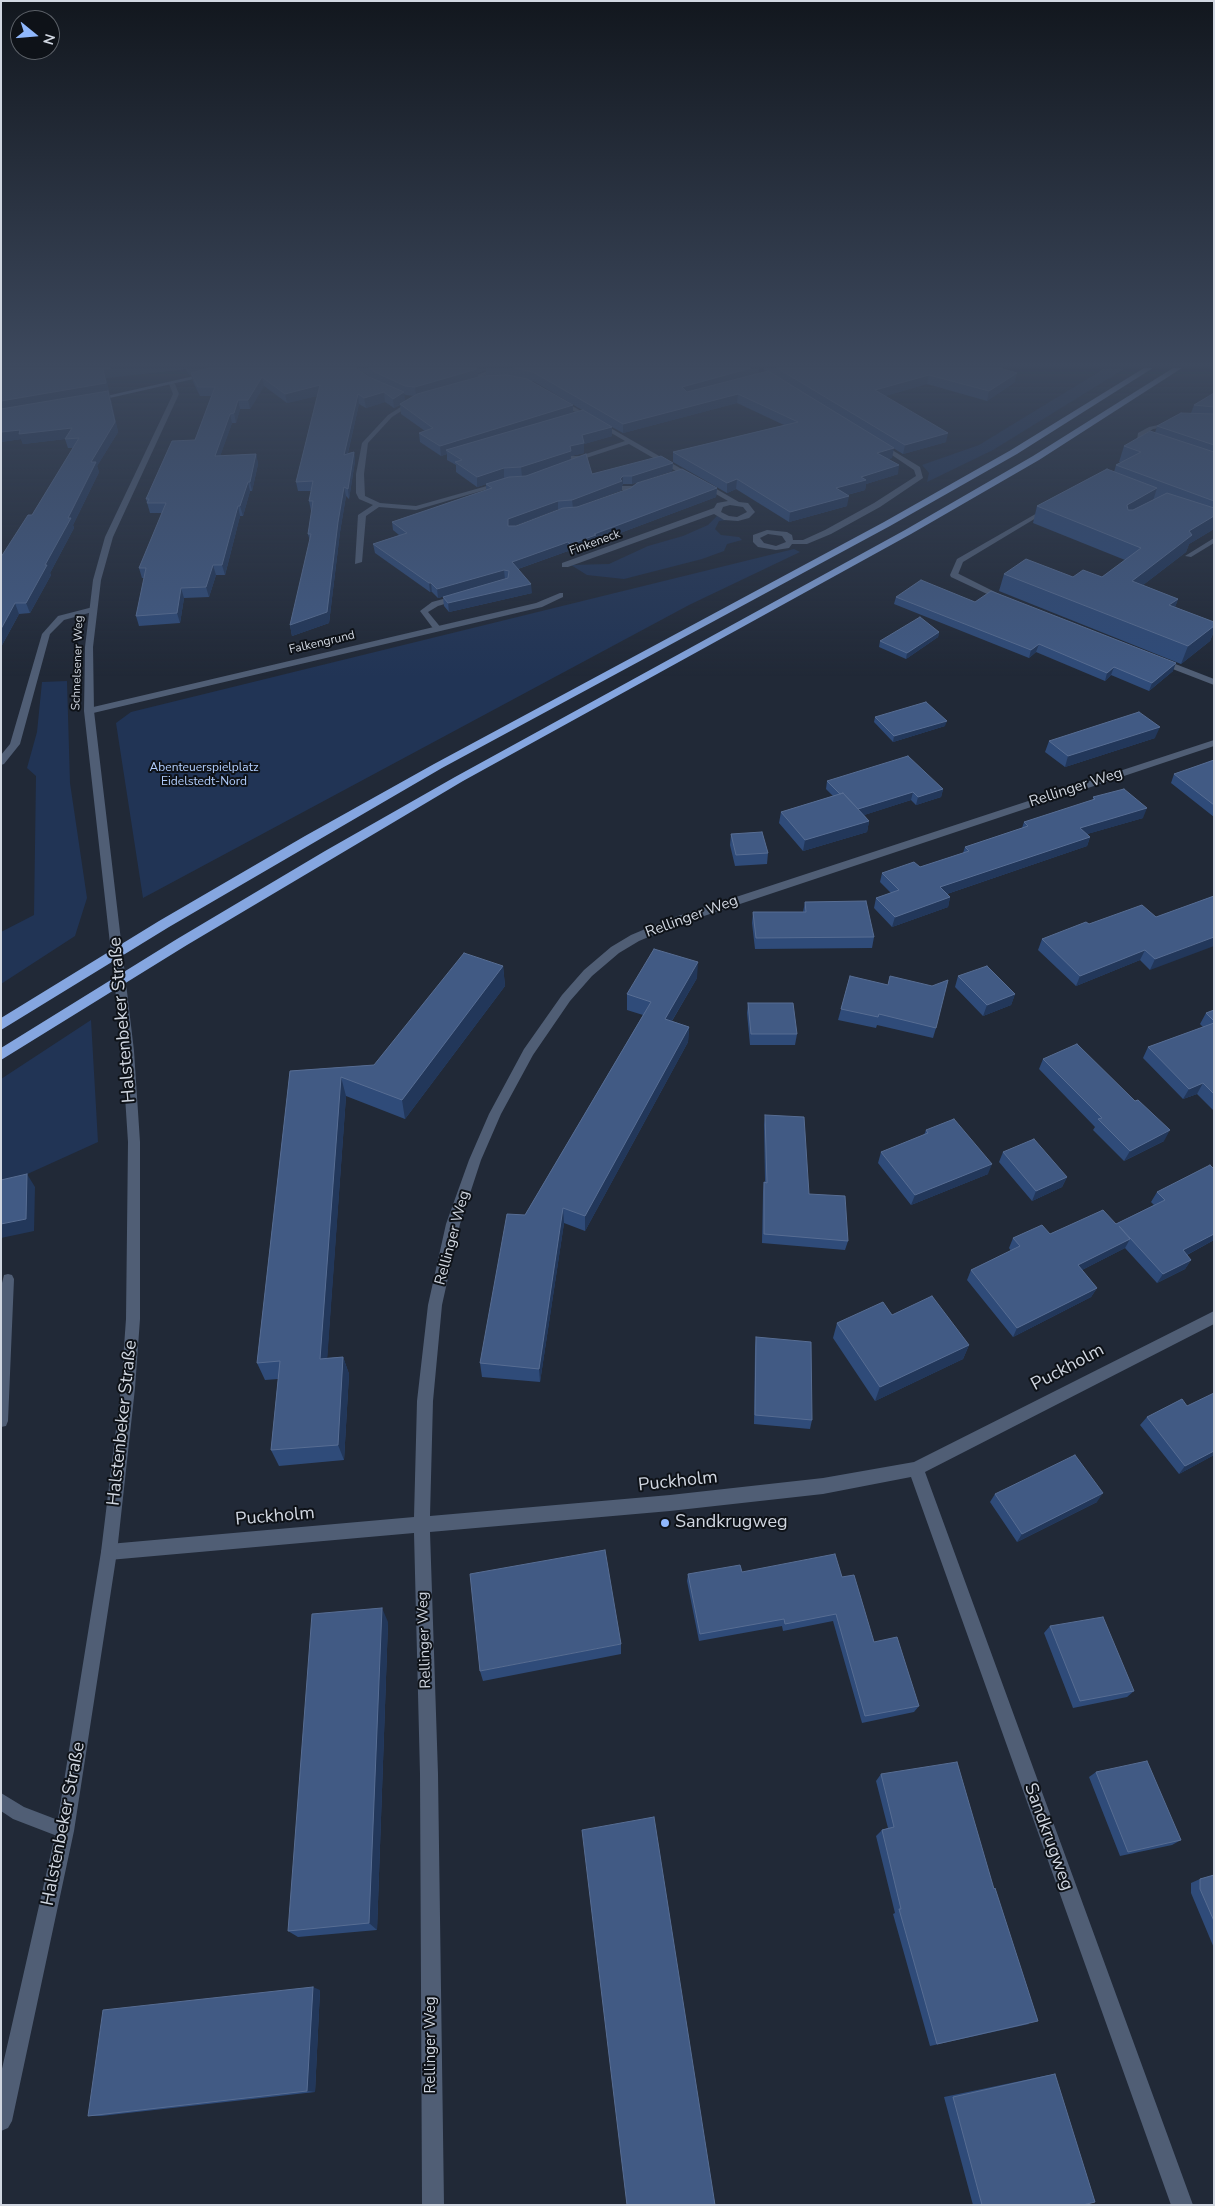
<!DOCTYPE html>
<meta charset="utf-8">
<style>
body{margin:0}
#map{position:relative;width:1215px;height:2206px;overflow:hidden;background:#212937;font-family:"Nunito Sans",sans-serif}
canvas{display:block}
.frame{position:absolute;inset:0;border:2px solid #d1d7e1;pointer-events:none}
.north{position:absolute;left:10px;top:10px;width:50px;height:50px;box-sizing:border-box;background:#0e1218;border:1px solid #5c6168;border-radius:50%;rotate:107deg;font-size:14px;font-weight:700;line-height:20px;text-align:center;color:#d1d7e1}
.north::after{content:'';display:block;margin:auto;width:18px;height:22px;background:#90b8fd;clip-path:polygon(50% 0,100% 100%,50% 72%,0 100%)}
</style>
<div id="map">
<canvas width="1215" height="2206"></canvas>
<div class="frame"></div>
<div class="north">N</div>
</div>
<script>
const c = document.querySelector('canvas').getContext('2d');
c.lineJoin = 'round';
function fillPath(path, color) {
  c.fillStyle = color;
  c.fill(path, 'evenodd');
}
function toPath(rows) {
  const path = new Path2D();
  for (const r of rows) {
    path.moveTo(r[0], r[1]);
    for (let i = 2; i < r.length; i += 2) path.lineTo(r[i], r[i + 1]);
  }
  return path;
}
function stroke(path, color, width, dash) {
  c.strokeStyle = color;
  c.lineWidth = width;
  c.lineCap = dash ? 'butt' : 'round';
  c.setLineDash(dash || []);
  c.stroke(path);
}
function drawText(font, color, halo, rows, align = 'center') {
  c.font = font + ' "Nunito Sans",sans-serif';
  c.lineWidth = 4;
  c.setLineDash([]);
  c.textBaseline = 'middle';
  c.strokeStyle = halo;
  c.fillStyle = color;
  for (const [text, x, y, turn = 0] of rows) {
    c.save();
    c.translate(x, y);
    c.rotate((+turn || 0) * Math.PI / 180);
    c.textAlign = isNaN(turn) ? turn : align;
    if (halo) c.strokeText(text, 0, 0);
    c.fillText(text, 0, 0);
    c.restore();
  }
}
fillPath(toPath([
 [1105,368,1126,368,993,450,927,482,929,473,922,465,979,445],
 [717,516,726,520,719,521,715,529,721,535,739,537,742,540,727,544,724,551,702,559,624,579,587,575,571,565,609,564,648,546,683,536,708,525],
 [794,549,800,552,689,605,143,898,116,723,131,712],
 [67,681,70,783,87,898,75,936,1,984,1,932,34,915,36,776,27,768,37,732,42,682],
 [91,1020,98,1142,1,1186,1,1079]
]), '#213455');
fillPath(toPath([
 [1172,422,1175,424,1174,425,1153,429,1143,435,1143,439,1151,445,1151,447,1147,447,1137,440,1138,433,1149,427,1172,422],
 [1046,508,1051,509,963,562,957,577,951,577,950,575,957,559,1046,508],
 [1214,538,1214,543,1191,557,1185,556,1214,538],
 [458,595,461,595,461,599,438,606,428,612,442,629,435,631,420,611,432,602,458,595],
 [8,1274,12,1275,14,1279,8,1421,6,1426,1,1427,1,1287,4,1275,8,1274],
 [1,1793,24,1807,71,1825,73,1831,71,1837,65,1839,13,1819,1,1811,1,1793]
]), '#505e75');
fillPath(toPath([
 [497,368,509,368,479,377,484,381,481,383,470,377,497,368],
 [415,398,418,400,417,401,392,417,368,443,364,474,365,496,380,503,416,506,501,482,505,484,416,510,379,507,366,516,362,562,355,564,358,515,373,505,359,499,356,493,356,474,362,443,388,415,415,398],
 [558,400,562,400,739,502,748,503,755,512,749,518,738,521,724,520,714,514,568,567,562,567,562,563,714,508,717,503,728,501,629,444,583,459,553,464,553,462,571,456,580,456,625,441,558,402,558,400],
 [730,505,743,507,747,512,737,517,729,516,721,512,723,507,730,505],
 [879,442,920,467,923,478,880,507,831,534,807,544,792,544,789,548,776,550,758,547,753,542,753,535,767,530,787,532,792,535,793,540,803,540,825,530,874,503,916,476,914,470,877,445,876,444,879,442],
 [768,534,782,536,786,542,776,546,764,543,760,538,768,534],
 [645,482,648,482,648,486,636,490,621,490,607,495,603,493,617,486,632,486,645,482],
 [951,573,957,573,1009,599,1002,601,951,577,951,573],
 [560,593,563,593,563,597,542,607,89,714,84,711,89,708,536,603,560,593],
 [93,607,97,609,96,611,64,620,50,634,20,744,4,764,1,765,1,755,10,744,42,634,58,616,93,607],
 [1160,658,1214,679,1214,685,1157,663,1157,659,1160,658],
 [1214,740,1214,746,677,925,639,941,619,953,592,976,570,1001,533,1055,501,1114,481,1160,460,1224,442,1305,433,1401,430,1516,670,1495,823,1478,914,1462,1214,1311,1214,1324,925,1472,1193,2205,1171,2205,911,1477,823,1494,670,1511,430,1532,438,1774,444,2205,422,2205,420,1774,414,1533,109,1560,103,1558,101,1552,103,1546,109,1544,414,1517,417,1401,428,1305,446,1224,469,1160,489,1114,524,1049,562,995,584,970,611,947,631,935,669,919,1214,740]
]), '#505e75');
fillPath(toPath([
 [172,382,175,384,179,394,113,537,101,580,93,647,94,711,134,1051,140,1142,140,1319,135,1388,117,1552,74,1831,12,2121,8,2128,1,2131,1,2073,56,1831,101,1552,121,1388,126,1319,128,1142,122,1051,84,711,85,647,93,580,105,537,173,394,169,384,172,382]
]), '#505e75');
fillPath(toPath([
 [229,368,242,368,92,402,89,400,229,368]
]), '#667ba0');
fillPath(toPath([
 [1144,368,1153,368,1017,454,890,526,442,768,169,927,1,1030,1,1018,159,921,305,836,434,764,884,522,1011,450,1144,368],
 [1173,368,1182,368,1039,460,911,534,463,781,187,945,1,1060,1,1048,177,939,325,851,455,777,905,530,1033,456,1173,368]
]), '#85a6e0');
fillPath(toPath([
 [1,368,356,368,369,377,373,379,357,368,759,368,758,374,767,371,762,368,971,368,1015,382,987,401,927,384,885,396,946,442,903,454,893,448,892,458,888,459,898,474,866,484,865,490,847,495,847,506,789,522,736,489,727,493,673,462,673,452,784,425,737,403,623,433,612,427,612,436,584,444,584,453,571,456,571,459,592,474,673,463,672,471,632,484,623,484,622,486,622,490,575,507,717,488,716,497,596,542,596,544,570,553,568,551,518,569,532,593,449,612,444,606,443,597,478,587,438,598,432,592,430,592,375,553,373,544,399,535,393,530,392,522,486,490,486,484,506,478,477,487,456,472,456,465,447,460,447,454,441,456,420,442,419,433,425,431,401,414,400,405,394,408,385,402,366,408,359,404,348,453,354,452,355,461,349,499,346,496,340,532,329,623,292,636,290,625,310,541,308,534,312,511,311,511,309,501,311,491,298,491,296,482,317,396,287,403,264,386,250,409,240,409,236,423,232,423,220,456,256,454,258,464,252,491,250,491,243,516,240,516,225,575,216,575,209,597,184,598,180,623,139,626,136,616,144,578,142,578,139,568,162,513,150,513,146,499,195,440,211,396,200,396,193,382,191,375,189,375,186,369,106,378,118,432,97,466,99,472,73,525,74,528,50,573,51,575,30,613,19,614,1,647,1,557,32,515,73,448,68,448,65,439,23,444,21,439,1,442],
 [486,370,486,376,478,377,478,373],
 [531,381,533,381,582,410,573,412,573,405],
 [404,394,406,395,414,396,405,401],
 [558,509,561,509,516,526,514,526],
 [1214,393,1214,529,1189,544,1186,552,1143,585,1178,599,1175,607,1214,622,1214,631,1210,641,1181,664,999,591,1004,574,1073,577,1102,577,1125,560,1033,523,1037,506,1114,472,1116,465,1121,462,1119,462,1124,446,1155,433,1157,426,1191,413,1194,405],
 [896,597,975,602,1173,671,1149,691,1111,675,1105,681,1036,652,1029,658,894,604],
 [939,632,938,637,906,659,879,647,880,641],
 [875,717,945,726,893,742,874,722],
 [1155,738,1065,767,1045,752,1049,741],
 [1214,760,1214,817,1171,783,1174,774],
 [827,781,943,789,941,797,916,805,911,800,864,815,869,821,867,832,803,851,779,823,781,812,833,796,826,789],
 [1093,797,1143,818,1087,834,1090,837,1087,846,947,894,950,897,948,907,892,927,874,908,876,898,891,893,880,882,882,873,920,867,963,853,965,847,1022,828,1024,822,1093,800],
 [731,834,768,853,767,864,735,866,730,845],
 [1214,896,1150,970,1140,960,1076,986,1038,950,1042,939,1089,924,1156,917],
 [805,902,874,937,872,948,755,949,752,923,753,912,803,912],
 [503,966,505,986,405,1119,346,1096,327,1358,343,1357,349,1374,344,1460,279,1466,271,1450,278,1379,265,1380,257,1363,290,1071,374,1065],
 [850,976,936,1028,933,1038,877,1025,876,1028,838,1020],
 [958,976,1015,994,1011,1005,983,1016,955,987],
 [697,978,672,1021,689,1027,688,1042,585,1231,564,1223,540,1382,482,1377,480,1363,525,1215,643,1015,627,1010,627,994],
 [748,1003,797,1034,795,1045,750,1045,747,1013],
 [1214,1010,1214,1111,1197,1094,1183,1099,1143,1058,1148,1047,1203,1027,1200,1024,1206,1013],
 [1043,1059,1164,1141,1124,1161,1093,1130,1095,1127,1039,1069],
 [765,1115,809,1194,848,1241,845,1250,762,1243,763,1192,764,1182,765,1182,764,1125],
 [926,1130,988,1174,911,1205,878,1163,881,1152,924,1135],
 [1003,1152,1067,1177,1062,1187,1032,1201,999,1162],
 [1214,1169,1214,1240,1187,1255,1191,1260,1185,1269,1157,1283,1125,1248,1082,1270,1097,1288,1091,1297,1013,1337,967,1280,971,1270,1011,1251,1009,1248,1013,1238,1050,1234,1116,1224,1154,1205,1151,1202,1157,1192],
 [892,1315,969,1345,963,1359,875,1401,833,1338,837,1323],
 [756,1337,812,1420,810,1429,754,1424,755,1347],
 [1147,1417,1214,1455,1179,1474,1140,1425],
 [995,1494,1097,1502,1017,1542,990,1502],
 [742,1572,842,1577,874,1642,919,1706,914,1712,862,1723,833,1621,783,1631,782,1626,699,1641,687,1581,688,1574],
 [388,1622,377,1930,298,1937,288,1931],
 [1050,1626,1134,1691,1127,1697,1073,1708,1044,1633],
 [621,1644,621,1654,483,1681,480,1671],
 [1096,1772,1181,1840,1172,1845,1120,1856,1089,1777],
 [881,1774,1029,2024,930,2046,893,1914,895,1913,876,1836,882,1830,888,1828,876,1781],
 [1214,1875,1214,1948,1191,1893,1191,1883,1200,1879],
 [320,1990,315,2092,101,2116,88,2116],
 [1055,2074,1083,2205,973,2205,944,2097,1044,2076]
]), '#2f4b79');
fillPath(toPath([
 [111,368,186,369,106,378,118,432,97,466,99,472,73,525,74,528,50,573,51,575,30,613,26,603,68,518,91,462,108,393,1,411,1,401,103,369],
 [188,368,219,368,191,373,191,375,189,375],
 [475,368,486,368,486,370,478,373,478,378,416,396,415,387],
 [751,368,759,368,758,375,681,396,682,387],
 [1017,373,1015,382,987,401,989,391],
 [929,375,927,384,874,399,875,390],
 [262,377,264,386,250,409,248,400],
 [320,385,321,395,287,403,285,394],
 [384,392,385,402,366,408,364,398],
 [404,392,405,401,394,408,393,399],
 [358,394,359,404,345,464,344,455],
 [738,394,737,403,623,433,623,424],
 [238,400,240,409,236,423,234,413],
 [573,405,573,414,446,450,447,454,441,456,440,446],
 [230,414,232,423,217,465,215,456],
 [612,427,612,436,584,444,584,453,571,456,571,461,522,477,521,467,570,446,582,435],
 [72,428,65,439,23,444,21,439,1,442,1,432,20,430],
 [948,433,946,442,903,454,905,445],
 [894,448,892,458,876,462,877,453],
 [354,452,355,461,349,499,348,489],
 [256,454,258,464,252,491,250,482],
 [673,463,672,471,632,484,632,476],
 [899,465,898,474,866,484,865,490,835,498,836,488,861,477],
 [504,468,504,478,477,487,477,477],
 [623,476,623,484,622,486,622,490,573,508,572,500,620,479],
 [737,479,736,489,727,493,727,483],
 [248,482,250,491,243,516,240,506],
 [344,487,346,496,340,532,329,623,292,636,290,625,338,522],
 [717,488,716,497,596,542,596,544,570,553,570,544],
 [1157,488,1152,504,1122,521,1127,505],
 [849,496,847,506,789,522,790,512],
 [558,501,558,509,508,528,508,519],
 [238,506,240,516,225,575,222,565],
 [1214,516,1214,529,1189,544,1186,552,1126,598,1132,581,1189,531],
 [568,542,568,551,512,571,512,562],
 [213,565,216,575,209,597,206,587],
 [504,570,505,579,438,598,437,589],
 [429,583,431,583,432,592,430,592],
 [531,584,532,593,449,612,448,603],
 [181,588,184,598,180,623,177,613],
 [1178,599,1172,616,1169,605],
 [15,603,19,614,1,647,1,629],
 [1214,626,1214,631,1210,641,1181,664,1188,646],
 [939,632,938,637,906,659,907,653],
 [1039,644,1036,652,1029,658,1031,650],
 [1176,663,1173,671,1149,691,1152,683],
 [1114,667,1111,675,1105,681,1107,673],
 [947,721,945,726,893,742,894,736],
 [1160,727,1155,738,1065,767,1068,756],
 [943,789,941,797,916,805,918,797],
 [913,792,911,800,855,818,856,810],
 [1147,808,1143,818,1077,837,1080,828],
 [869,821,867,832,803,851,805,840],
 [1090,837,1087,846,938,897,940,887],
 [950,897,948,907,892,927,895,917],
 [1214,937,1214,946,1150,970,1155,959],
 [1145,950,1140,960,1076,986,1080,976],
 [698,962,697,978,664,1034,665,1019],
 [503,966,505,986,405,1119,402,1100],
 [1015,994,1011,1005,983,1016,987,1005],
 [689,1027,688,1042,585,1231,585,1216],
 [341,1077,346,1096,326,1376,320,1359],
 [1203,1083,1197,1094,1183,1099,1189,1089],
 [1170,1130,1164,1141,1124,1161,1130,1151],
 [992,1164,988,1174,911,1205,915,1195],
 [27,1174,35,1187,34,1231,1,1238,1,1224],
 [1067,1177,1062,1187,1032,1201,1036,1191],
 [563,1208,564,1223,540,1382,539,1369],
 [1214,1234,1214,1240,1177,1260,1183,1250],
 [1130,1239,1125,1248,1072,1275,1078,1265],
 [1191,1260,1185,1269,1157,1283,1163,1274],
 [1097,1288,1091,1297,1013,1337,1017,1328],
 [969,1345,963,1359,875,1401,880,1387],
 [343,1357,349,1374,344,1460,338,1445],
 [1214,1451,1214,1455,1179,1474,1185,1466],
 [1103,1493,1097,1502,1017,1542,1022,1534],
 [382,1608,388,1622,377,1930,369,1923],
 [313,1987,320,1990,315,2092,307,2091]
]), '#22375a');
const building = toPath([
 [1,368,111,368,103,369,106,383,1,401,1,368],
 [209,368,356,368,369,377,404,392,393,399,384,392,364,398,358,394,344,455,354,452,348,489,344,487,338,522,327,612,290,625,311,534,308,534,313,501,309,501,313,481,296,482,320,385,285,394,262,377,248,400,238,400,234,413,230,414,215,456,256,454,250,482,248,482,240,506,238,506,222,565,213,565,206,587,181,588,177,613,136,616,146,568,139,568,166,503,147,503,149,499,146,499,172,441,195,440,215,387,198,387,191,373,209,368],
 [369,368,477,368,477,369,415,387,405,386,375,372,369,368],
 [514,368,751,368,682,387,687,392,768,371,894,448,877,453,899,465,861,477,866,480,836,488,849,496,790,512,737,479,727,483,673,452,798,422,738,394,623,424,533,372,514,368],
 [777,368,1000,368,1017,373,989,391,929,375,875,390,948,433,905,445,777,368],
 [507,375,527,379,573,405,440,446,419,433,433,428,400,404,417,394,482,376,507,375],
 [108,391,115,422,91,462,96,462,68,518,71,518,45,565,47,565,26,603,15,603,1,629,1,557,28,515,32,515,79,438,65,439,72,428,19,434,20,430,1,432,1,409,108,391],
 [1214,393,1214,407,1194,405,1214,393],
 [583,410,612,427,582,435,584,443,570,446,571,451,521,467,504,468,477,477,455,462,462,460,446,450,583,410],
 [1181,413,1214,414,1214,445,1157,426,1181,413],
 [1150,431,1214,452,1214,501,1116,465,1141,452,1124,446,1150,431],
 [586,454,592,474,661,456,673,463,632,476,623,476,620,479,622,481,572,500,558,501,508,519,508,526,516,526,563,508,577,507,631,488,637,483,682,469,717,488,594,534,596,535,570,544,568,542,512,562,531,584,448,603,443,597,508,578,509,571,504,570,437,589,431,583,429,583,373,544,407,533,392,522,492,488,486,484,509,477,526,476,586,454],
 [1107,469,1157,488,1127,505,1128,510,1133,510,1167,493,1214,508,1214,516,1189,531,1192,535,1132,581,1178,599,1169,605,1214,622,1214,626,1188,646,1004,574,1026,559,1073,577,1083,570,1102,577,1141,548,1037,506,1107,469],
 [921,580,975,602,991,591,1176,663,1152,683,1114,667,1107,673,1039,644,1031,650,896,597,921,580],
 [920,617,939,632,907,653,880,641,920,617],
 [926,702,947,721,894,736,875,717,926,702],
 [1139,712,1160,727,1068,756,1049,741,1139,712],
 [908,756,943,789,918,797,913,792,858,809,843,793,840,794,827,781,908,756],
 [1214,760,1214,805,1174,774,1214,760],
 [1124,789,1147,808,1080,828,1090,837,940,887,950,897,895,917,876,898,899,890,882,873,914,862,920,867,969,851,965,847,1028,826,1024,822,1095,799,1093,797,1124,789],
 [843,793,869,821,805,840,781,812,843,793],
 [762,832,768,853,736,855,731,834,762,832],
 [1214,896,1214,937,1155,959,1145,950,1080,976,1042,939,1086,922,1089,924,1142,905,1156,917,1214,896],
 [866,901,874,937,756,938,753,912,806,912,805,902,866,901],
 [654,949,698,962,665,1019,689,1027,585,1216,563,1208,539,1369,480,1363,507,1214,525,1215,651,1002,627,994,654,949],
 [464,953,503,966,402,1100,341,1077,320,1359,343,1357,338,1445,271,1450,280,1361,257,1363,290,1071,374,1065,464,953],
 [987,966,1015,994,987,1005,958,976,987,966],
 [850,976,888,985,890,976,932,986,948,980,936,1028,879,1014,878,1017,841,1009,850,976],
 [748,1003,793,1003,797,1034,751,1034,748,1003],
 [1214,1010,1214,1021,1206,1013,1214,1010],
 [1214,1023,1214,1094,1203,1083,1189,1089,1148,1047,1214,1023],
 [1077,1044,1135,1101,1138,1100,1170,1130,1130,1151,1098,1119,1102,1118,1043,1059,1077,1044],
 [765,1115,804,1117,809,1194,845,1196,848,1241,764,1234,764,1182,767,1183,765,1115],
 [954,1119,992,1164,915,1195,881,1152,928,1133,926,1130,954,1119],
 [1034,1139,1067,1177,1036,1191,1003,1152,1034,1139],
 [1210,1165,1214,1169,1214,1234,1183,1250,1191,1260,1163,1274,1119,1226,1130,1239,1078,1265,1097,1288,1017,1328,971,1270,1020,1246,1013,1238,1042,1225,1050,1234,1103,1210,1116,1224,1165,1200,1157,1192,1210,1165],
 [27,1174,26,1219,1,1224,1,1180,27,1174],
 [932,1296,969,1345,880,1387,837,1323,883,1302,892,1315,932,1296],
 [756,1337,811,1342,812,1420,755,1415,756,1337],
 [1214,1393,1214,1451,1185,1466,1147,1417,1182,1399,1187,1406,1214,1393],
 [1075,1455,1103,1493,1022,1534,995,1494,1075,1455],
 [605,1550,621,1644,480,1671,470,1574,605,1550],
 [835,1554,842,1577,854,1575,874,1642,897,1637,919,1706,865,1716,836,1614,785,1624,784,1619,700,1634,688,1574,740,1565,742,1572,835,1554],
 [382,1608,369,1923,288,1931,312,1614,382,1608],
 [1103,1617,1134,1691,1080,1701,1050,1626,1103,1617],
 [1147,1761,1181,1840,1128,1852,1096,1772,1147,1761],
 [957,1762,994,1889,995,1888,1038,2021,937,2044,899,1909,901,1909,882,1830,894,1827,881,1774,957,1762],
 [654,1817,715,2205,627,2205,582,1830,654,1817],
 [1214,1875,1214,1921,1200,1889,1200,1879,1214,1875],
 [313,1987,307,2091,88,2116,103,2010,313,1987],
 [1055,2074,1095,2202,1083,2205,982,2205,953,2097,1055,2074]
]);
fillPath(building, '#415a84');
stroke(building, '#576d93', 1);
const sky = c.createLinearGradient(0, 0, 0, 677);
sky.addColorStop(0, '#12171e');
sky.addColorStop(0.54, '#3d495e');
sky.addColorStop(1, '#3d495e00');
c.fillStyle = sky;
c.fillRect(0, 0, 1215, 677);
for (const [x, y, r, color] of [
 [665,1523,5,"#90b8fd"]
]) {
  const dot = new Path2D();
  dot.arc(x, y, r, 0, 2 * Math.PI);
  c.fillStyle = color;
  c.fill(dot);
  stroke(dot, '#0e1218', 2);
}
drawText('12px', '#d1d7e1', '#0e1218', [
 ["Finkeneck",595,543,-20],
 ["Falkengrund",322,643,-13],
 ["Schnelsener Weg",78,663,-88]
]);
drawText('12px', '#b2cefd', '#0e1218', [
 ["Abenteuerspielplatz",204,768],
 ["Eidelstedt-Nord",204,782]
]);
drawText('15px', '#d1d7e1', '#0e1218', [
 ["Rellinger Weg",1076,788,-18],
 ["Rellinger Weg",692,917,-20],
 ["Rellinger Weg",453,1238,-75],
 ["Rellinger Weg",425,1640,-92],
 ["Rellinger Weg",431,2045,-90]
]);
drawText('18px', '#d1d7e1', '#0e1218', [
 ["Halstenbeker Straße",123,1020,-95],
 ["Puckholm",1068,1368,-28],
 ["Halstenbeker Straße",123,1423,-84],
 ["Puckholm",678,1482,-6],
 ["Puckholm",275,1517,-5],
 ["Halstenbeker Straße",64,1824,-79],
 ["Sandkrugweg",1048,1837,70]
]);
drawText('18px', '#d1d7e1', '#0e1218', [
 ["Sandkrugweg",675,1523]
], 'left');
</script>
